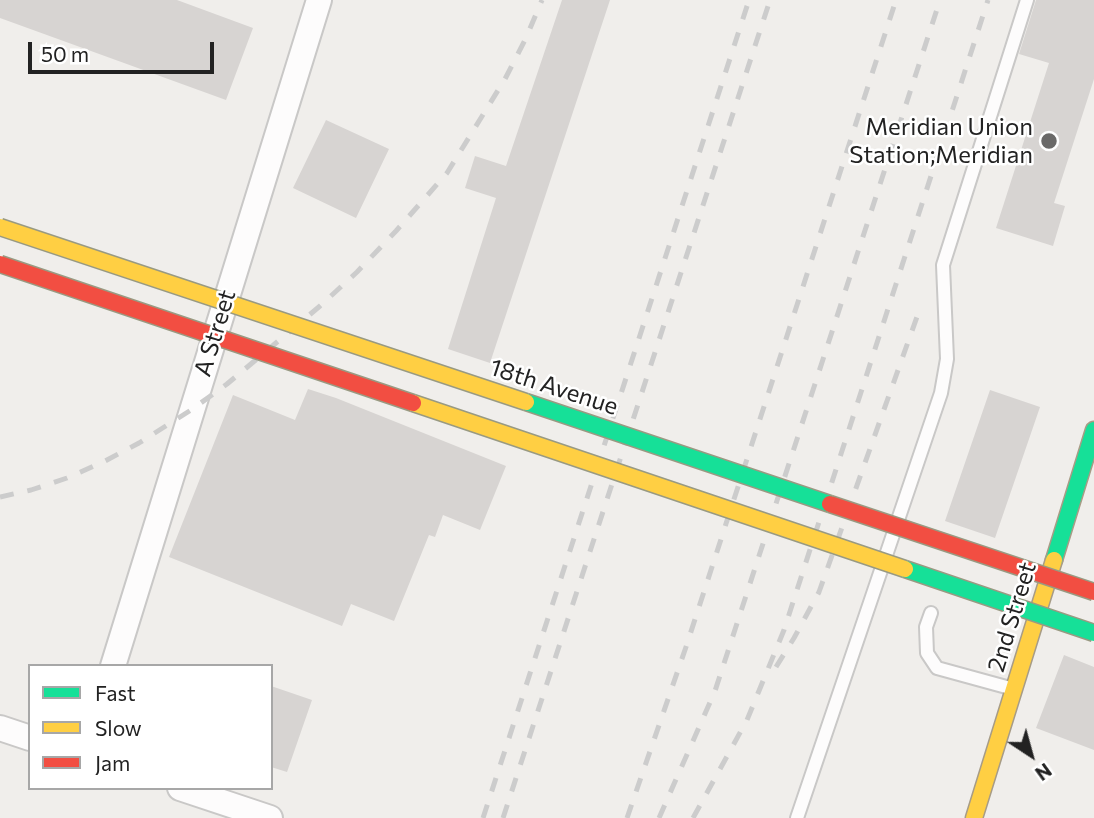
<!DOCTYPE html>
<style>
body{margin:0}
#map{position:relative;width:1094px;height:818px;overflow:hidden;background:#f0eeeb;font-family:Commissioner,sans-serif}
canvas{display:block}
.legend{position:absolute;left:28px;top:664px;width:245px;height:126px;box-sizing:border-box;background:#fff;border:2px solid #a7a7a7;margin:0;padding:9px 12px;list-style:none;font-size:21px;color:#222}
.legend li{display:flex;align-items:center;gap:14px;height:35px}
.legend b{width:35px;border:2px solid #a7a7a7}
.north{position:absolute;left:996px;top:720px;width:70px;height:70px;-webkit-text-stroke:5px #fff;paint-order:stroke;rotate:144deg;font-size:19px;font-weight:700;line-height:28px;text-align:center;color:#222}
.north::after{content:'';display:block;margin:auto;width:24px;height:32px;background:#222;clip-path:polygon(50% 0,100% 100%,50% 72%,0 100%)}
.scale{position:absolute;left:28px;top:42px;width:186px;height:32px;box-sizing:border-box;border:4px solid #222;border-top:0;padding-left:9px;font-size:21px;line-height:24px;white-space:nowrap;color:#222;-webkit-text-stroke:5px #fff;paint-order:stroke}
</style>
<div id="map">
<canvas width="1094" height="818"></canvas>
<ul class="legend">
<li><b style="height:9px;background:#16e098"></b>Fast</li>
<li><b style="height:9px;background:#ffcf43"></b>Slow</li>
<li><b style="height:9px;background:#f24e42"></b>Jam</li>
</ul>
<div class="north">N</div>
<div class="scale">50 m</div>
</div>
<script>
const c = document.querySelector('canvas').getContext('2d');
c.lineJoin = 'round';
function fillPath(path, color) {
  c.fillStyle = color;
  c.fill(path, 'evenodd');
}
function toPath(rows) {
  const path = new Path2D();
  for (const r of rows) {
    path.moveTo(r[0], r[1]);
    for (let i = 2; i < r.length; i += 2) path.lineTo(r[i], r[i + 1]);
  }
  return path;
}
function stroke(path, color, width, dash) {
  c.strokeStyle = color;
  c.lineWidth = width;
  c.lineCap = dash ? 'butt' : 'round';
  c.setLineDash(dash || []);
  c.stroke(path);
}
function drawText(font, color, halo, rows, align = 'center') {
  c.font = font + ' Commissioner,sans-serif';
  c.lineWidth = 5;
  c.setLineDash([]);
  c.textBaseline = 'middle';
  c.strokeStyle = halo;
  c.fillStyle = color;
  for (const [text, x, y, turn = 0] of rows) {
    c.save();
    c.translate(x, y);
    c.rotate((+turn || 0) * Math.PI / 180);
    c.textAlign = isNaN(turn) ? turn : align;
    if (halo) c.strokeText(text, 0, 0);
    c.fillText(text, 0, 0);
    c.restore();
  }
}
fillPath(toPath([
 [0,0,177,0,253,28,226,100,0,18],
 [562,0,610,0,490,363,448,349,496,198,465,188,475,156,506,166],
 [1036,0,1094,0,1094,79,1054,203,1065,206,1053,246,996,228,1049,63,1019,54],
 [326,120,389,149,356,218,293,188],
 [308,389,336,398,506,466,480,530,443,515,435,537,429,535,394,621,351,604,342,626,169,557,233,395,295,420],
 [990,390,1040,407,995,538,945,521],
 [1064,655,1094,667,1094,750,1036,728],
 [271,686,312,700,287,772,271,767]
]), '#d7d4d2');
const lane = toPath([
 [931,613,926,627,927,653,937,668,1010,688],
 [797,818,941,393,947,359,943,265,1027,0]
]);
const street = toPath([
 [113,666,319,0],
 [0,728,30,738],
 [180,788,270,818]
]);
const fast = toPath([
 [1054,560,1094,430]
]);
const slow = toPath([
 [974,818,1054,560]
]);
stroke(lane, '#c9c8c7', 16);
stroke(street, '#c9c8c7', 28);
stroke(fast, '#a79c86', 19);
stroke(slow, '#a79c86', 19);
stroke(lane, '#fdfcfc', 12);
stroke(street, '#fdfcfc', 24);
stroke(fast, '#16e098', 16);
stroke(slow, '#ffcf43', 16);
stroke(toPath([
 [0,497,31,490,67,478,105,461,139,443,191,410,227,384,320,306,357,272,396,231,447,173,505,79,526,38,542,0],
 [776,667,794,638,819,592,918,314],
 [483,818,749,0],
 [503,818,770,0],
 [627,818,686,647,896,0],
 [659,818,715,691,940,0],
 [693,818,747,720,784,630,988,0]
]), '#ccc', 5, [14, 14]);
const fastBridge = toPath([
 [526,402,830,504],
 [905,569,1094,633]
]);
const slowBridge = toPath([
 [0,227,526,402],
 [413,403,905,569]
]);
const jamBridge = toPath([
 [0,264,413,403],
 [830,504,1094,592]
]);
stroke(fastBridge, '#999a82', 19, []);
stroke(slowBridge, '#999a82', 19, []);
stroke(jamBridge, '#999a82', 19, []);
stroke(fastBridge, '#16e098', 16);
stroke(slowBridge, '#ffcf43', 16);
stroke(jamBridge, '#f24e42', 16);
for (const [x, y, r, color] of [
 [1049,141,9,"#6a6968"]
]) {
  const dot = new Path2D();
  dot.arc(x, y, r, 0, 2 * Math.PI);
  c.fillStyle = color;
  c.fill(dot);
  stroke(dot, '#fff', 2.5);
}
drawText('24px', '#222', '#fff', [
 ["Meridian Union",1033,127],
 ["Station;Meridian",1033,155]
], 'right');
drawText('24px', '#222', '#fff', [
 ["A Street",215,333,-73],
 ["18th Avenue",554,387,18],
 ["2nd Street",1012,617,-73]
]);
</script>
